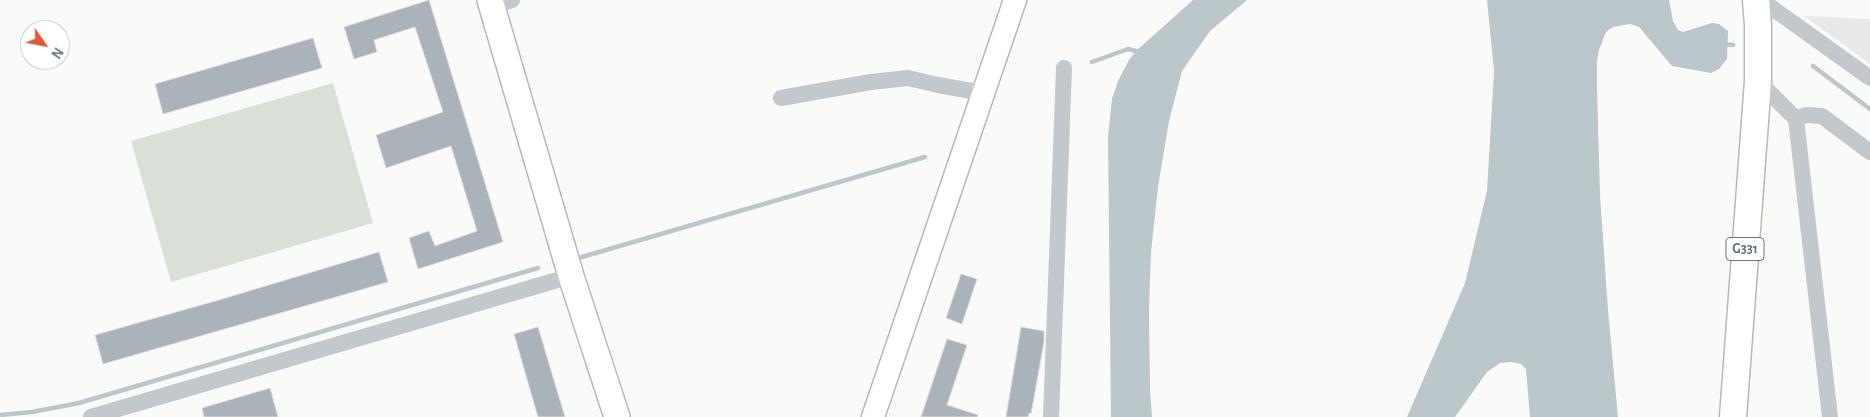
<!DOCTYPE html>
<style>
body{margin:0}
#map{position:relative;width:1870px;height:417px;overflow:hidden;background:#fafaf8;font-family:"Alegreya Sans",sans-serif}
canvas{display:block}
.north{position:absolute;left:20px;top:20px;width:50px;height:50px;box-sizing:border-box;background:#fff;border:1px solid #c1c8cd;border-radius:50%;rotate:123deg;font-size:14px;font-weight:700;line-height:20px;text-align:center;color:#657683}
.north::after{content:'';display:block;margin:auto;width:18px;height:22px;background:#e4572e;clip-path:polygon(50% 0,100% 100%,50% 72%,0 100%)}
</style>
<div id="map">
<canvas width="1870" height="417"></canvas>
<div class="north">N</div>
</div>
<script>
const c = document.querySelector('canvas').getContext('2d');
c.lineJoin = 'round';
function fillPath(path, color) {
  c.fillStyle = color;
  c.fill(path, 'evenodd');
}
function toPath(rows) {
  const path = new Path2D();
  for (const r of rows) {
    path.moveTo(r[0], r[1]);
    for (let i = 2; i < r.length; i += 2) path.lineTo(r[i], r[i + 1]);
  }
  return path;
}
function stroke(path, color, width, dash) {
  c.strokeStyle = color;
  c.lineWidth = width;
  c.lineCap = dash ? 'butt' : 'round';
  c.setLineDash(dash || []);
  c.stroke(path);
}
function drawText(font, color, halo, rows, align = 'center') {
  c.font = font + ' "Alegreya Sans",sans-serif';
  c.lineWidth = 5;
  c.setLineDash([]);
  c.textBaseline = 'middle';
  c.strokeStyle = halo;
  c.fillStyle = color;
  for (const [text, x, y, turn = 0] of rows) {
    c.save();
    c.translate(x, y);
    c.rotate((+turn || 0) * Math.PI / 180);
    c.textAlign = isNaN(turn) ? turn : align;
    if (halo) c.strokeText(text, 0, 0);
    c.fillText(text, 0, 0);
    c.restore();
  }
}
fillPath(toPath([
 [1804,16,1870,19,1870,64]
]), '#e8e9e9');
fillPath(toPath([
 [333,83,373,223,171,282,131,141]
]), '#dadfd7');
fillPath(toPath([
 [1193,0,1247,0,1210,31,1182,71,1169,121,1158,187,1151,252,1149,310,1150,390,1152,417,1111,417,1108,136,1112,99,1118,81,1129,60,1136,51],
 [1487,0,1669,0,1673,21,1678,30,1683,32,1712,23,1719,24,1728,31,1727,59,1719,69,1711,73,1672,66,1639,27,1630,24,1613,27,1606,32,1599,50,1597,62,1597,88,1600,195,1608,310,1618,417,1530,417,1526,369,1521,364,1511,362,1500,363,1487,372,1455,417,1407,417,1465,283,1487,191,1494,71]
]), '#bbc7cb');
stroke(toPath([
 [1722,44,1733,45],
 [1092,62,1128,49,1136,51,1139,55],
 [1813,66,1870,109],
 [582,257,925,157],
 [0,415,32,412,79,403,538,268]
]), '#bbc7cb', 4.5);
const building = toPath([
 [429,0,503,242,418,269,409,238,429,231,435,246,477,231,451,146,386,168,376,135,443,112,415,27,374,40,377,52,354,59,344,27,429,0],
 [313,38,322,68,163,114,155,84,313,38],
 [379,252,388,282,103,364,95,335,219,300,379,252],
 [961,274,977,279,962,324,946,318,961,274],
 [538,327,565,417,538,417,514,334,538,327],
 [1021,327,1044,331,1044,342,1031,414,1029,413,1028,417,1006,417,1021,327],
 [947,339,967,345,947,405,978,415,977,417,921,417,947,339],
 [270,388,278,417,204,417,202,408,270,388]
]);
fillPath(building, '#aab3b9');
stroke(building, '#dcdcda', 1);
const secondary = toPath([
 [873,417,1015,0]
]);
const primary = toPath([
 [490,0,571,276,617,417]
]);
const trunk = toPath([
 [1733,417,1758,81,1758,25,1756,0]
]);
stroke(secondary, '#b3babf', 25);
stroke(primary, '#b5babe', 28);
stroke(trunk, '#b4b9bd', 29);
stroke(toPath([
 [1761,0,1870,78],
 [492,6,512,0],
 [1758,81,1796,119,1830,417],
 [781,98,871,82,908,78,938,85,983,93],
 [1796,119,1806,115,1822,116,1870,152],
 [91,417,571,276],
 [1051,417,1064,68]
]), '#c3c8cc', 16);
stroke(secondary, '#fff', 22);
stroke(primary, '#fff', 25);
stroke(trunk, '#fff', 26);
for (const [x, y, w] of [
 [1745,249,38]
]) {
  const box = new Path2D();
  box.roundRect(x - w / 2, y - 11.5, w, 23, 4);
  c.fillStyle = '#fff';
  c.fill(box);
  stroke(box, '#657683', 1);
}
drawText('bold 14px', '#657683', null, [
 ["G331",1745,249]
]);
</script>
